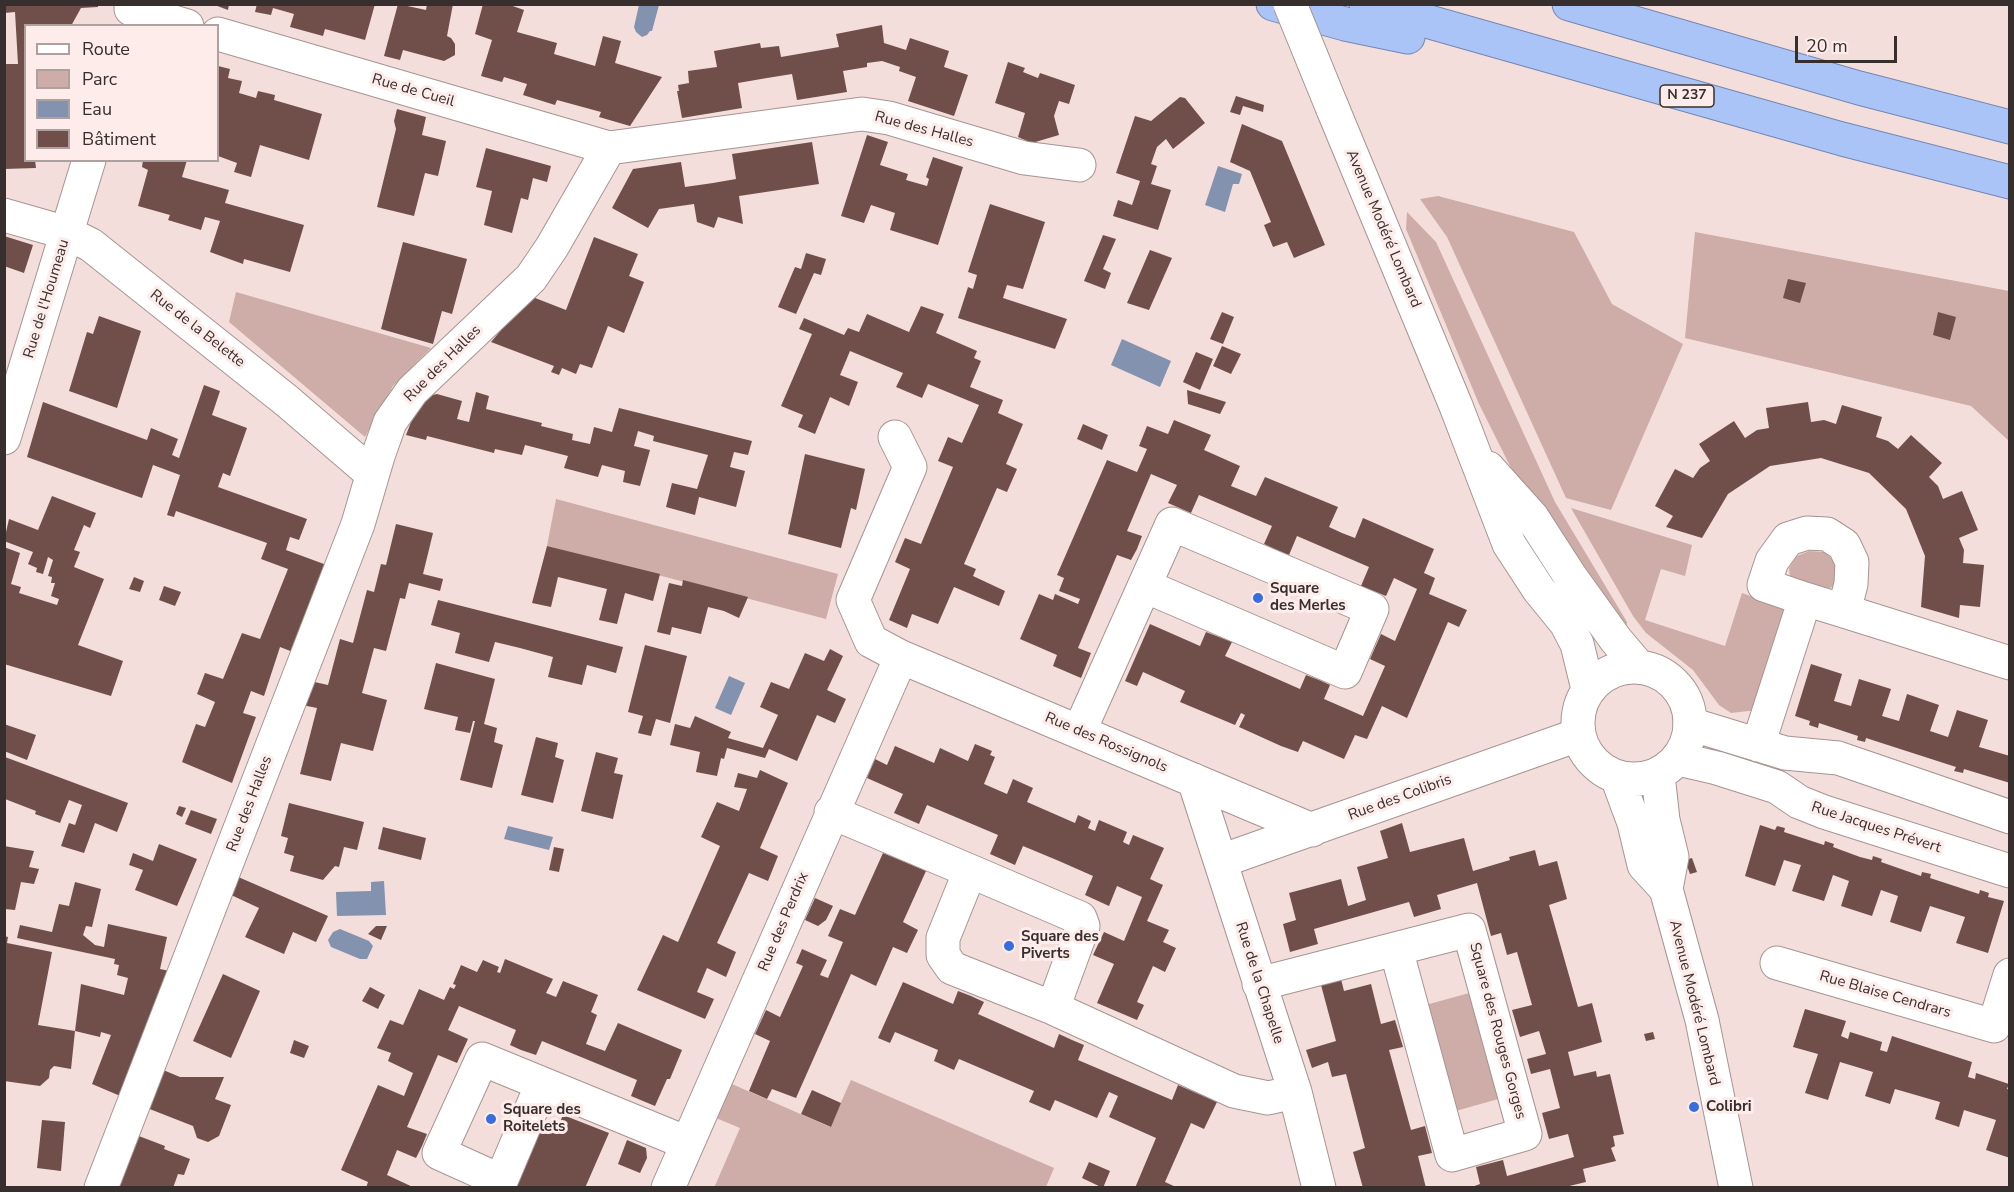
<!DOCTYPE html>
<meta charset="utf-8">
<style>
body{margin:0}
#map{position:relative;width:2014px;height:1192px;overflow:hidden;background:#f3dedb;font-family:"Nunito Sans",sans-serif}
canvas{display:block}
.frame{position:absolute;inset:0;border:6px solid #372f2d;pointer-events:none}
.legend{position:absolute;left:24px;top:24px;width:195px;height:138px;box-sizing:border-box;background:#fdecea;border:2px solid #aea09e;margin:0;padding:8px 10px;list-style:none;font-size:18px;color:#372f2d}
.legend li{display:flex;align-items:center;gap:12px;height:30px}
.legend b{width:30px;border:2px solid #aea09e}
.scale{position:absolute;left:1795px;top:36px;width:102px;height:27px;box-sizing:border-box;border:3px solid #372f2d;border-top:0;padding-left:8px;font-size:18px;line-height:21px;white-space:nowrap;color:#372f2d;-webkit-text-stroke:4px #fdecea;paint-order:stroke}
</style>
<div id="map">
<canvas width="2014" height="1192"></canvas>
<div class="frame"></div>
<ul class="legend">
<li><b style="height:8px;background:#fff"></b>Route</li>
<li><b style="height:16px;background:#ceaca7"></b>Parc</li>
<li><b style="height:16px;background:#8392ae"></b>Eau</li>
<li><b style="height:16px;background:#704f4b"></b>Bâtiment</li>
</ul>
<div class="scale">20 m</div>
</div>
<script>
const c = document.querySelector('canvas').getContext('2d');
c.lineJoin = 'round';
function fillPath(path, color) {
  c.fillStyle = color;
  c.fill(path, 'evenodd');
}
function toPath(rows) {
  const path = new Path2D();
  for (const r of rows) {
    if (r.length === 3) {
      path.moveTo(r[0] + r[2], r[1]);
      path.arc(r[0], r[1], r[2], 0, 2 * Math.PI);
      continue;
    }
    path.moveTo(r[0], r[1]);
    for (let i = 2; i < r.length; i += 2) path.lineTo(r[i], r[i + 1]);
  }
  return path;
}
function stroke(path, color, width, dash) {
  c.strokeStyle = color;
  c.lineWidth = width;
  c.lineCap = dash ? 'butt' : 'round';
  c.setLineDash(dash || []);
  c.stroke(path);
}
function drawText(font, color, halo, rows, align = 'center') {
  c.font = font + ' "Nunito Sans",sans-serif';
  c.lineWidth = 6;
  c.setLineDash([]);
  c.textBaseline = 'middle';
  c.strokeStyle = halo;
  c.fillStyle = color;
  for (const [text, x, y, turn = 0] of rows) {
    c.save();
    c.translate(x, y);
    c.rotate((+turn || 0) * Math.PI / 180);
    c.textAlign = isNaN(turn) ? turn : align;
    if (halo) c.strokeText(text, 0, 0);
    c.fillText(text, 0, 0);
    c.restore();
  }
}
fillPath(toPath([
 [1438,196,1574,232,1612,304,1683,344,1611,510,1566,498,1447,237,1420,199],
 [1407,212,1436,242,1555,502,1627,622,1626,629,1515,476,1479,404,1406,229],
 [1695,232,2009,291,2009,441,1971,406,1685,338],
 [236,292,431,348,393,386,365,437,229,322],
 [556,499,838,574,826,619,547,546],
 [1571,508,1692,545,1685,576,1661,569,1645,620,1725,646,1742,593,1789,610,1757,710,1731,713,1719,705,1693,670,1646,633,1633,616],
 [1809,551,1824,552,1833,560,1838,573,1835,586,1824,590,1790,578,1789,568,1797,556],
 [1473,992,1502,1098,1452,1112,1422,1006],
 [851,1080,1054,1168,1046,1187,714,1188,740,1128,716,1118,732,1084,830,1127]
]), '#ceaca7');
fillPath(toPath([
 [639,5,659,5,652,31,650,31,647,35,642,37,636,32,634,27],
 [1218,166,1242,174,1239,184,1233,184,1225,212,1205,205],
 [1122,339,1171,361,1160,387,1111,365],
 [729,676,745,683,731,715,715,708],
 [508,826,553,837,549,850,504,839],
 [384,881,386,915,337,916,336,892,371,891,371,882],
 [340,929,369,941,373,946,367,959,360,959,331,947,328,940,333,932]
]), '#8392ae');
fillPath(toPath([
 [4,4,98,4,98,7,81,8,71,26,26,26,26,160,35,160,36,168,4,169,4,64,18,64,15,12,4,13],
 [212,4,229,4,228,10],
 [257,4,375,4,365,40,325,29,323,36,290,27,294,14,273,8,271,15,255,12],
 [398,4,426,10,427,4,453,4,447,36,451,38,455,44,455,55,444,61,403,50,400,60,384,56],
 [483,4,507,4,524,10,517,32,557,43,554,54,595,66,603,36,621,41,615,63,662,77,630,126,599,117,601,112,557,100,555,105,523,95,527,84,504,77,502,82,481,76,492,40,475,34],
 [882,25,884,43,906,50,910,38,949,51,944,67,968,75,954,116,908,101,916,77,899,71,900,67,882,61,867,63,867,67,843,71,847,92,797,100,792,74,767,78,738,83,742,108,682,118,677,91,679,91,678,85,689,83,688,71,717,67,714,51,760,43,761,48,779,46,781,57,839,47,836,34],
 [1008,62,1025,68,1023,72,1038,78,1040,73,1075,85,1069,104,1059,101,1054,116,1059,135,1032,143,1018,137,1025,113,995,103],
 [218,66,230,69,228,78,242,81,239,93,256,98,258,91,275,95,274,100,322,114,309,160,260,145,251,177,234,172,237,163,218,156],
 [1236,96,1264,105,1263,112,1243,106,1240,115,1230,112],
 [1180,97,1185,98,1205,123,1173,149,1166,139,1157,147,1151,164,1157,166,1151,184,1171,190,1158,230,1113,216,1118,200,1132,205,1140,181,1116,173,1135,116,1151,121],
 [397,109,426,117,422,135,446,141,438,176,425,173,414,216,377,207,396,129,394,121],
 [1242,124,1282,141,1325,245,1294,258,1287,242,1273,247,1264,225,1271,222,1250,171,1230,162],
 [867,135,888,142,880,165,908,174,906,180,927,186,929,179,926,177,933,157,963,167,938,245,890,230,895,213,871,205,864,223,841,216],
 [812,142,819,184,739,196,743,224,718,217,714,228,697,222,694,204,659,209,648,228,612,208,633,169,681,162,685,187,713,183,736,179,732,154],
 [486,148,551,166,547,182,533,178,528,200,521,198,512,233,484,225,492,191,476,187],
 [143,160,187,160,182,177,229,190,225,203,304,225,290,272,244,259,243,264,210,252,220,221,205,217,201,230,168,220,170,215,138,206,148,170,142,167],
 [990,204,1045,222,1023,289,1007,285,1003,298,1067,319,1055,349,958,318,968,287,973,289,977,275,968,272],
 [1103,235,1116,239,1103,269,1111,273,1105,289,1084,281],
 [4,236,33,245,24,273,4,266],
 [594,237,638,254,629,276,644,282,624,333,608,326,592,368,580,364,576,374,562,368,559,375,551,372,554,366,491,342,530,296,566,310],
 [403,242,467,259,452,314,442,311,433,344,381,329],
 [1150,250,1172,258,1149,310,1127,303],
 [806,253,826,259,821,275,814,273,796,314,778,307,795,267,801,269],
 [1788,279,1806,283,1800,303,1783,298],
 [921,306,944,314,936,333,977,351,974,358,981,361,970,387,1003,400,998,413,1023,424,1006,464,1017,469,1007,492,997,488,964,564,976,569,973,576,1005,591,999,606,954,587,938,624,912,614,907,628,889,620,910,569,895,562,905,538,921,544,953,467,938,461,948,437,962,443,979,405,928,384,922,398,896,387,903,373,850,351,840,375,858,382,849,406,830,397,815,434,798,427,803,415,781,406,812,334,799,329,804,318,844,335,848,328,859,332,867,314,909,332],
 [1222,312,1234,317,1223,344,1210,339],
 [1938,312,1956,317,1950,340,1933,335],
 [99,316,141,331,117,408,69,391,87,332,93,334],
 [1222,346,1241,354,1231,374,1213,366],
 [1196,352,1213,359,1200,390,1183,382],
 [204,385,220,391,212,415,247,428,230,476,223,473,218,487,307,519,299,540,290,537,286,550,332,567,298,654,280,647,264,696,251,691,243,713,256,717,232,783,182,762,196,724,205,727,215,702,197,694,205,673,223,679,242,633,260,639,288,569,261,559,267,543,176,511,174,517,167,515,180,475,153,465,142,498,27,457,43,402,147,440,151,428,178,439,172,455,179,458],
 [1187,390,1226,402,1220,414,1188,404],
 [476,392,489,396,486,409,542,423,541,426,573,434,572,440,590,444,594,427,612,432,619,408,752,441,748,455,734,452,730,467,745,471,736,507,699,497,695,515,666,507,672,483,697,489,708,455,653,441,654,436,638,431,634,446,650,450,640,486,623,482,625,471,602,465,598,477,564,468,568,456,525,445,522,455,495,449,494,453,427,436,426,440,406,435,417,407,428,396,437,394,462,401,457,419,469,422],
 [1808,402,1811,422,1824,420,1836,424,1842,405,1882,417,1876,437,1888,441,1898,449,1911,435,1942,463,1929,477,1938,486,1943,499,1962,491,1978,530,1959,538,1964,550,1963,563,1984,565,1980,607,1960,605,1959,618,1921,607,1925,556,1906,509,1869,473,1821,458,1770,466,1728,494,1702,538,1666,527,1673,516,1655,506,1675,469,1693,478,1700,468,1710,461,1699,444,1734,421,1745,438,1757,430,1769,428,1766,408],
 [1174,420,1211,435,1204,450,1240,466,1231,486,1256,496,1265,477,1338,507,1329,527,1342,533,1355,538,1363,518,1434,549,1424,573,1435,578,1429,594,1467,610,1459,627,1448,622,1407,718,1382,706,1367,739,1355,735,1344,759,1303,741,1298,752,1281,746,1239,727,1245,715,1241,713,1235,725,1180,702,1185,691,1143,672,1137,686,1125,681,1150,624,1200,646,1206,632,1232,642,1225,656,1300,689,1306,675,1319,680,1330,685,1324,699,1363,716,1385,666,1370,659,1381,634,1395,641,1417,589,1394,578,1386,596,1361,586,1369,567,1297,536,1289,555,1277,550,1264,544,1272,526,1199,495,1191,513,1168,503,1177,485,1151,474,1127,531,1142,536,1137,549,1131,560,1117,555,1078,648,1091,653,1081,678,1053,666,1057,655,1020,639,1039,594,1053,600,1055,594,1078,604,1080,599,1059,591,1064,578,1057,575,1107,460,1137,472,1147,449,1139,446,1147,426,1168,434],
 [1083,424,1108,435,1102,450,1077,439],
 [805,454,865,469,856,510,851,508,841,548,788,534],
 [52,496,96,513,90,528,84,525,74,550,80,552,74,567,104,579,78,645,123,661,111,696,4,664,4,547,20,553,11,584,21,587,19,593,57,605,59,599,51,596,55,583,51,583,52,577,48,576,53,560,48,557,43,574,36,572,37,568,28,564,33,552,4,541,9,519,38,530],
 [396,524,433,533,423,574,443,579,440,591,409,583,405,599,400,598,386,651,374,648,362,693,387,700,373,751,341,743,331,781,300,774,317,708,302,705,310,681,328,685,340,639,353,643,367,590,374,592,381,564,386,565],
 [547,546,660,574,653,601,625,593,617,624,599,620,607,589,558,577,551,607,532,603],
 [134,577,144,581,140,592,129,589],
 [683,580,748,597,739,618,724,611,708,607,701,634,672,627,670,635,657,632,669,583,682,586],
 [164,586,181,592,175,606,159,600],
 [438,600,623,647,616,673,587,665,582,685,548,677,553,657,520,648,495,642,489,662,455,653,460,633,431,625],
 [645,645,687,656,670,723,656,719,651,736,638,733,643,716,628,712],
 [830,649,843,656,827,690,846,699,835,723,817,715,797,761,769,749,765,758,727,748,724,759,721,758,717,776,696,772,700,752,670,745,675,724,690,728,695,716,731,732,728,738,763,748,778,715,760,707,771,682,789,689,805,653,824,661],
 [436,663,495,679,484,724,497,728,494,742,503,745,492,788,460,780,475,721,473,721,470,733,455,730,458,717,424,709],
 [1811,664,1842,674,1834,701,1851,706,1859,679,1891,689,1882,716,1899,721,1907,694,1939,705,1930,731,1948,737,1957,710,1988,720,1979,747,2010,756,2010,783,1964,769,1963,773,1954,771,1956,767,1866,738,1865,742,1857,740,1858,736,1819,723,1818,728,1809,725,1810,721,1795,716],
 [4,724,36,735,27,760,4,751],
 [536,737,558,743,555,757,564,760,553,803,521,795],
 [975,744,992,751,990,755,995,757,984,784,1007,794,1013,779,1033,788,1027,802,1075,823,1078,815,1091,821,1088,828,1095,831,1099,820,1127,832,1123,842,1129,845,1133,835,1164,848,1150,879,1163,885,1147,921,1169,930,1163,942,1176,948,1165,972,1153,966,1137,1002,1144,1005,1137,1020,1097,1003,1114,964,1093,955,1104,932,1124,941,1142,897,1117,886,1109,906,1085,895,1093,876,1059,861,1023,846,1015,865,990,854,998,835,927,805,919,824,894,813,903,794,867,778,875,759,887,765,895,746,934,763,940,748,968,761],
 [596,752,618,758,614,773,623,775,613,819,581,811],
 [5,757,128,803,117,832,95,823,84,853,61,846,69,823,75,825,82,805,69,800,60,823,35,814,36,811,5,799],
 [760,770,788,783,760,848,778,856,768,881,749,873,717,943,736,952,726,977,707,968,697,992,714,999,705,1019,637,990,663,935,678,942,720,846,701,837,717,802,739,811,747,789,734,787,738,773,757,778],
 [289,803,364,822,357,850,344,847,339,867,335,866,323,880,290,871,294,856,284,853,288,838,281,836],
 [179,806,186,808,182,817,176,814],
 [191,810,217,819,211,834,185,824],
 [1402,823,1410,852,1464,838,1473,871,1510,860,1509,857,1535,850,1539,866,1557,861,1567,899,1549,905,1578,1007,1592,1003,1602,1042,1568,1052,1574,1076,1596,1071,1597,1077,1610,1074,1624,1134,1613,1136,1615,1146,1611,1148,1616,1161,1583,1169,1586,1182,1561,1188,1469,1188,1480,1184,1476,1167,1503,1160,1507,1176,1574,1157,1568,1134,1549,1139,1542,1113,1560,1108,1550,1069,1531,1074,1527,1059,1546,1054,1539,1031,1520,1037,1512,1010,1532,1005,1517,952,1507,955,1501,933,1491,936,1477,883,1437,895,1441,909,1414,917,1409,902,1314,929,1318,944,1290,952,1283,924,1296,920,1289,893,1341,879,1348,906,1366,900,1357,867,1388,858,1380,831],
 [1760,825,1775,830,1777,826,1785,828,1784,832,1824,845,1825,841,1834,844,1833,847,1860,857,1872,860,1873,856,1882,859,1881,862,1921,876,1922,872,1931,874,1930,878,1979,894,1980,890,1989,893,1988,897,2004,901,1988,953,1956,943,1965,917,1930,906,1921,932,1890,922,1898,896,1881,890,1872,916,1841,906,1849,881,1833,875,1824,901,1792,891,1801,865,1784,860,1775,886,1745,876],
 [383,827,426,838,421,860,378,849],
 [159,844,197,859,177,906,135,890,143,870,129,865,133,853,153,861],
 [4,846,34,851,29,867,39,869,34,884,21,882,15,910,4,909],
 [554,847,564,849,559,872,549,870],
 [883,853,926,871,903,922,918,930,907,953,893,947,876,986,851,974,796,1098,772,1089,767,1099,749,1091,770,1041,755,1034,766,1010,780,1017,803,966,796,963,802,949,827,960,820,975,828,978,843,942,828,936,840,909,855,915],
 [1692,858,1697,872,1690,874,1685,860],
 [236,876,328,916,316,942,293,932,284,954,245,937,259,908,229,894],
 [75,882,101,889,92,927,86,926,83,935,95,945,104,947,108,924,167,937,160,969,174,972,125,1098,92,1084,111,1035,101,1032,100,1037,75,1031,81,984,124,995,128,978,117,975,119,965,114,964,115,959,17,938,20,925,52,932,59,904,69,906],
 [815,898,833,906,826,920,818,926,805,920],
 [376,926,387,926,381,940,368,934],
 [4,936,8,937,7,943,52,952,38,1025,75,1031,71,1069,54,1066,50,1070,49,1078,40,1086,4,1081],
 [505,959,553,979,546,993,556,997,563,981,598,995,591,1012,597,1015,586,1044,605,1051,618,1023,682,1050,670,1079,667,1079,655,1106,631,1096,637,1080,542,1041,536,1055,521,1050,510,1045,516,1030,459,1006,448,1030,468,1039,457,1063,438,1055,407,1127,427,1134,422,1146,416,1158,397,1150,387,1175,415,1188,366,1188,368,1182,341,1170,378,1085,404,1096,413,1073,388,1061,391,1053,377,1048,390,1020,403,1025,419,989,444,1000,450,987,454,989,456,985,453,984,461,965,477,972,483,960,499,967,497,972,500,973],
 [223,974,260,991,231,1058,193,1041],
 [1341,979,1344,991,1371,984,1381,1024,1395,1020,1403,1047,1389,1050,1411,1130,1425,1126,1432,1153,1418,1156,1426,1188,1363,1188,1353,1152,1365,1148,1346,1074,1332,1077,1328,1062,1312,1068,1306,1050,1336,1041,1321,985],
 [903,982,953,1004,958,991,971,996,984,1002,978,1014,1054,1048,1059,1034,1072,1040,1084,1045,1078,1060,1172,1100,1178,1085,1217,1102,1204,1129,1191,1123,1165,1182,1178,1188,1135,1188,1156,1138,1109,1117,1118,1096,1109,1092,1097,1118,1055,1100,1050,1111,1029,1102,1034,1091,959,1059,954,1070,934,1061,938,1050,895,1032,890,1043,878,1038],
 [370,987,385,995,378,1009,362,1001],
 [1805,1009,1846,1021,1841,1036,1848,1039,1850,1032,1882,1042,1880,1050,1887,1052,1892,1036,1972,1062,1968,1077,1975,1079,1976,1073,2009,1084,2007,1089,2010,1090,2010,1158,1986,1150,1996,1120,1964,1110,1959,1127,1935,1119,1940,1102,1895,1089,1890,1104,1865,1096,1873,1072,1840,1062,1828,1100,1805,1093,1818,1054,1793,1047],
 [1653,1032,1655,1039,1646,1041,1644,1034],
 [294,1040,309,1046,304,1058,290,1053],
 [156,1067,180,1077,224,1077,215,1099,231,1105,219,1136,208,1142,197,1138,193,1126,142,1106],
 [812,1090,841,1103,831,1127,801,1114],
 [563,1115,609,1133,585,1188,516,1186,544,1121,558,1127],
 [42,1120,65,1122,61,1171,37,1168],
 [131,1133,165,1146,164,1149,190,1159,184,1175,178,1174,173,1188,111,1188],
 [627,1140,646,1148,647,1158,640,1173,618,1164],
 [1089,1162,1110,1171,1103,1188,1082,1178]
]), '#704f4b');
const minor = toPath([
 [131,9,187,26],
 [218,34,609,148,862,114,889,118,1024,158,1079,165],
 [4,215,67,233,91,245,287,401,372,474],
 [895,437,910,467,853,600,871,641,901,657,1312,830],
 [4,438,89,160],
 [1844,611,2010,663],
 [1690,724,1785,753,1838,758,2010,817],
 [1079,732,1172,524,1372,609,1345,672,1145,586],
 [1758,745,1805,599,1844,611,1851,584,1852,562,1844,545,1827,534,1807,533,1788,539,1772,561,1764,585,1805,599],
 [1678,759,1717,768,1777,787,1799,802,1824,812,2010,871],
 [1194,780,1295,1092,1319,1188],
 [831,812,970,871,943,938,943,955,952,968,1053,1008,1234,1091,1268,1098,1295,1092],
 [1221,861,1578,735],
 [970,871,1080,918,1083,926,1053,1008],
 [1777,963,1994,1026,2010,975],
 [1259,984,1469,930,1525,1134,1452,1155,1396,949],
 [542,1084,501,1181,439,1153,482,1059,687,1143],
 [101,1188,358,524,378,456,390,422,412,391,531,278,552,247,609,148],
 [668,1188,901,657]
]);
const tertiary = toPath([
 [1332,107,1456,406,1509,544,1539,590,1566,623,1577,644,1588,689],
 [1488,468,1532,517,1570,576,1616,640,1639,667],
 [1634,723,56],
 [1658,775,1663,820,1672,857,1666,889,1702,1020,1736,1188],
 [1617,777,1634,823,1644,865,1666,889]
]);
const trunk = toPath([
 [1273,4,1345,24,1408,37],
 [1366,4,1842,139,2010,182],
 [1569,4,1859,88,2010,127]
]);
stroke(minor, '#a79491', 35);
stroke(tertiary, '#a79491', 35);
stroke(trunk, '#7387b0', 35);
stroke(minor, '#fff', 33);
stroke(tertiary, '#fff', 33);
stroke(trunk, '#aac4f8', 33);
const tertiaryBridge = toPath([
 [1290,4,1332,107]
]);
stroke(tertiaryBridge, '#a79491', 35, []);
stroke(tertiaryBridge, '#fff', 33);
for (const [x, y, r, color] of [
 [1258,598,6,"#376ddc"],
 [1009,946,6,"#376ddc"],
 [1694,1107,6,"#376ddc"],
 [491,1119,6,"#376ddc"]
]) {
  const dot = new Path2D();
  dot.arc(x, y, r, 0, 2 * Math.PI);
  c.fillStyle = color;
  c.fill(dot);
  stroke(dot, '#fdecea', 2);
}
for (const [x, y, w] of [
 [1687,96,54]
]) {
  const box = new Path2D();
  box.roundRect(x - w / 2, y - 11, w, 22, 4.5);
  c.fillStyle = '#fdecea';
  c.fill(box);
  stroke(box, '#372f2d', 1.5);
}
drawText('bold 14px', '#372f2d', null, [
 ["N 237",1687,96]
]);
drawText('15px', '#372f2d', '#fdecea', [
 ["Rue de Cueil",413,91,16],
 ["Rue des Halles",924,130,15],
 ["Avenue Modéré Lombard",1383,229,67],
 ["Rue de l'Houmeau",47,299,-73],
 ["Rue de la Belette",197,329,38],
 ["Rue des Halles",443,364,-45],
 ["Rue des Rossignols",1106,743,23],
 ["Rue des Colibris",1400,798,-20],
 ["Rue des Halles",250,804,-69],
 ["Rue Jacques Prévert",1876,828,18],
 ["Rue des Perdrix",784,922,-67],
 ["Rue de la Chapelle",1259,983,72],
 ["Rue Blaise Cendrars",1885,995,16],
 ["Avenue Modéré Lombard",1694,1003,76],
 ["Square des Rouges Gorges",1497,1031,75]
]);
drawText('bold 15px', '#372f2d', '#fdecea', [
 ["Square",1270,589],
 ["des Merles",1270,606],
 ["Square des",1021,937],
 ["Piverts",1021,954],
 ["Colibri",1706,1107],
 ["Square des",503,1110],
 ["Roitelets",503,1127]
], 'left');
</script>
